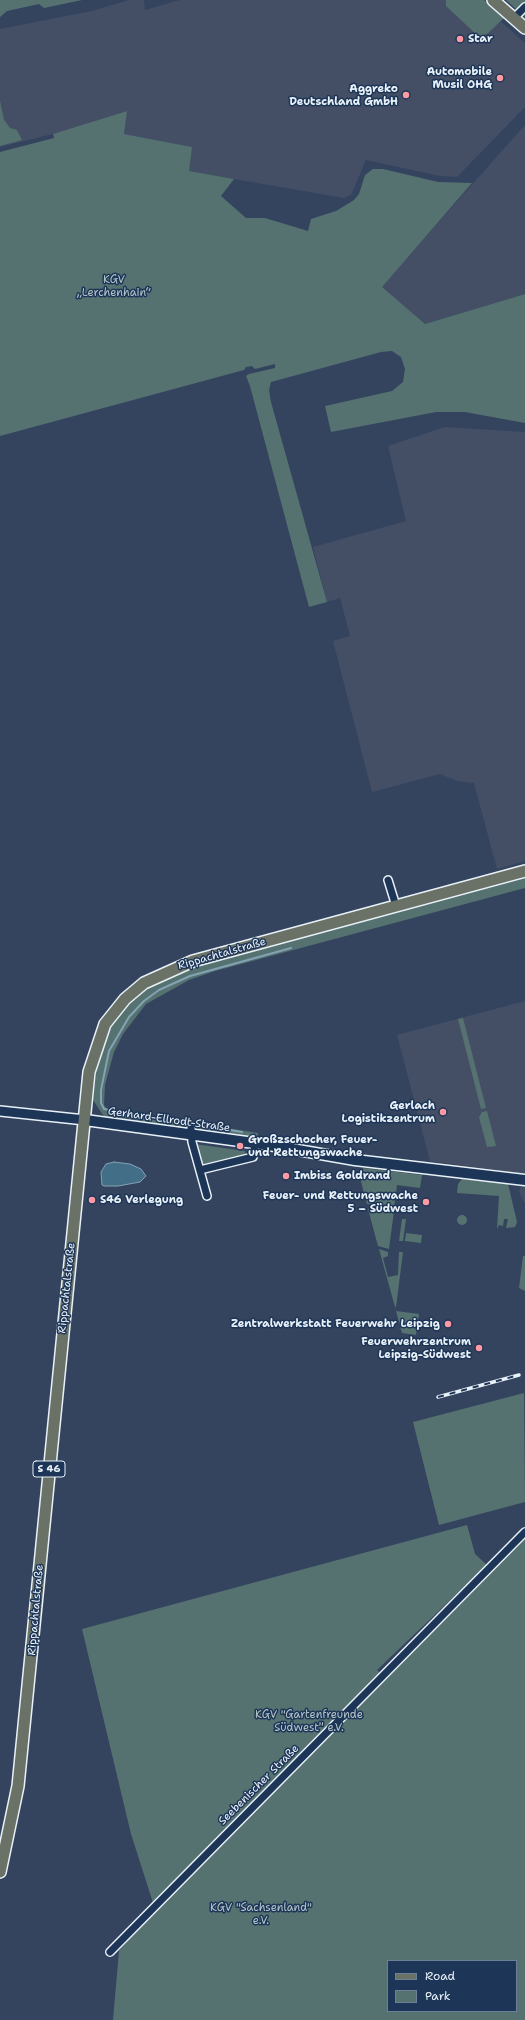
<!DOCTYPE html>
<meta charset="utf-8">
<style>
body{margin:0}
#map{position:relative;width:525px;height:2020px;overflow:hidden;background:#34445f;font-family:"Shantell Sans",sans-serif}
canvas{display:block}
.legend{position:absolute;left:387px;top:1960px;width:130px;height:52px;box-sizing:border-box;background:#1d3557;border:1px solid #6e8097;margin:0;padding:5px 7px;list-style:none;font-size:12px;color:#e8f1f8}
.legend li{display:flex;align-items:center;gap:8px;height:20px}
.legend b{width:20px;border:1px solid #6e8097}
</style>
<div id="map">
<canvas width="525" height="2020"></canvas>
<ul class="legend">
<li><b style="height:5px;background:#6a7166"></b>Road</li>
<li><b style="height:11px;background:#557271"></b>Park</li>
</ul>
</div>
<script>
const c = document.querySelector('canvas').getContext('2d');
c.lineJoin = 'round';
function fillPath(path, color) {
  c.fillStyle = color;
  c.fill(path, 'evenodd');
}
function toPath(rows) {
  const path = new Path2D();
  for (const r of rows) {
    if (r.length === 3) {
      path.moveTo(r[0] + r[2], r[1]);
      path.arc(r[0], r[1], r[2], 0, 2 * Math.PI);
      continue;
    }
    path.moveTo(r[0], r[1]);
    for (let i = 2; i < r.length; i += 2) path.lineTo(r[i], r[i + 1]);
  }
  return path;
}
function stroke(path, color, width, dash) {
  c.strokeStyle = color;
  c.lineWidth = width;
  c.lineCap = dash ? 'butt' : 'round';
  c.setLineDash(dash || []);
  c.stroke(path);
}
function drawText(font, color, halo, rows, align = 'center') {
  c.font = font + ' "Shantell Sans",sans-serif';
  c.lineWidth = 3;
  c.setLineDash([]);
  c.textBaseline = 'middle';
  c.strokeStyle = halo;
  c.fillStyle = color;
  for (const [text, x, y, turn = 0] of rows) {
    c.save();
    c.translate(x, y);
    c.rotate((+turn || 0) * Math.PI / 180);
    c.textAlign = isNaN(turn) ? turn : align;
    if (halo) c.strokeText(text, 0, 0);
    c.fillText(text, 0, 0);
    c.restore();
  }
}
fillPath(toPath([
 [129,0,144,0,145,10,180,0,477,0,525,43,525,107,457,177,440,176,366,160,351,195,344,198,188,171,192,147,124,134,127,111,65,131,0,147,0,29,92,11],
 [525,125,525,294,425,324,381,287],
 [445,427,525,432,525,861,497,869,474,783,457,781,440,774,372,792,333,641,350,636,340,598,327,602,313,547,406,521,388,446],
 [525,1001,525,1174,430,1161,397,1035],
 [521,1186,525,1186,525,1204,519,1192]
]), '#444f65');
fillPath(toPath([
 [0,0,82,0,44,8,39,4,7,11,0,17],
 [446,0,484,0,504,18,487,34,478,36,446,6],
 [506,0,525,0,525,17],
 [0,101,4,120,10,128,17,130,22,140,0,146],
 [127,111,124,134,192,147,189,171,234,179,221,196,246,218,265,218,308,231,311,219,336,211,354,200,359,194,365,175,373,169,383,169,438,182,472,183,382,287,425,324,525,294,525,423,465,412,436,412,331,432,325,406,392,391,403,382,405,369,401,357,392,351,381,352,271,382,269,390,271,402,327,602,309,607,250,386,246,376,249,374,275,368,275,364,255,369,252,366,246,367,244,370,0,436,0,152,54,138,53,134],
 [525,875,525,888,215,971,189,980,146,1004,123,1034,114,1052,105,1085,104,1105,107,1109,258,1133,257,1140,105,1118,93,1100,98,1058,107,1033,127,1003,150,985,185,968],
 [463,1018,486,1108,481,1109,458,1019],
 [487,1111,496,1146,487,1147,479,1117,482,1112],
 [195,1144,245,1151,246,1156,201,1167],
 [364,1168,422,1175,420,1188,397,1185,394,1207,367,1204,360,1178,361,1172],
 [462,1179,508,1184,517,1222,515,1227,506,1228,508,1219,504,1219,503,1226,499,1225,497,1229,499,1196,457,1193,458,1184],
 [368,1209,394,1211,389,1249,378,1246],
 [462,1220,5],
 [402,1219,406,1219,403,1241,399,1241],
 [406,1233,422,1235,421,1243,405,1241],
 [379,1249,388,1252,388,1256,383,1258,388,1277,398,1275,399,1252,403,1252,396,1307,395,1307],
 [523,1256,525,1256,525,1291,519,1288],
 [396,1311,419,1314,416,1335,402,1333],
 [524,1393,525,1502,439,1525,413,1422],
 [467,1525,475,1554,487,1565,377,1670,386,1679,525,1537,525,2020,113,2020,119,1951,155,1909,131,1834,82,1629],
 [388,1961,516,1961,516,2011,388,2011]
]), '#557271');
const water = toPath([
 [114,1162,130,1164,141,1169,146,1176,140,1182,118,1186,104,1186,102,1185,101,1172,106,1164,114,1162]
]);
fillPath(water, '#426e88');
stroke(water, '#84a2b5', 1);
stroke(toPath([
 [242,1132,104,1109,101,1103,101,1090,109,1051,129,1017,144,1001,159,990,190,976,291,948]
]), '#84a2b5', 2);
const minor = toPath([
 [514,18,525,7],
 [388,880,396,906],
 [191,1128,192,1142,207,1196],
 [200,1170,253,1157,255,1144],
 [110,1952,525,1532]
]);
const tertiary = toPath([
 [0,1111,85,1120]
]);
const secondary = toPath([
 [85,1120,269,1145,355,1160,525,1180]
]);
const primary = toPath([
 [493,0,525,28],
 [0,1872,18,1786,89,1072,105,1024,125,999,144,983,193,961,525,871]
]);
stroke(minor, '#e8f1f8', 10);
stroke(tertiary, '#e8f1f8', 12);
stroke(secondary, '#e8f1f8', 13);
stroke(primary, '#e8f1f8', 14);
stroke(minor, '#1d3557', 7);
stroke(tertiary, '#1d3557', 9);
stroke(secondary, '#1d3557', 10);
stroke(primary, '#6a7166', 11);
const rail = toPath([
 [438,1397,519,1375]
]);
stroke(rail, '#e8f1f8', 3.5);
stroke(rail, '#1d3557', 2, [6]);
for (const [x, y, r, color] of [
 [460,39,4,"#ff9aa2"],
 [500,78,4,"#ff9aa2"],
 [406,95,4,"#ff9aa2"],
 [443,1112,4,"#ff9aa2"],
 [240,1146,4,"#ff9aa2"],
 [286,1176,4,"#ff9aa2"],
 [92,1200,4,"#ff9aa2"],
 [426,1202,4,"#ff9aa2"],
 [448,1324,4,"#ff9aa2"],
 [479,1348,4,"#ff9aa2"]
]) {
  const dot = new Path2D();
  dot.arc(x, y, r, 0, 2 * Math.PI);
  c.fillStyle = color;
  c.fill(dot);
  stroke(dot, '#1d3557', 1.5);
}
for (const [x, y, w] of [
 [49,1469,32]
]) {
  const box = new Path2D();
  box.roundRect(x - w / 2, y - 8, w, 16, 3);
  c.fillStyle = '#1d3557';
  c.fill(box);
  stroke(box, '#e8f1f8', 1);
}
drawText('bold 10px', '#e8f1f8', null, [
 ["S 46",49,1469]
]);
drawText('bold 11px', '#e8f1f8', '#1d3557', [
 ["Star",468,39,"left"],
 ["Automobile",492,72],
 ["Musil OHG",492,85],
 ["Aggreko",398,89],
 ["Deutschland GmbH",398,102],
 ["Gerlach",435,1106],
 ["Logistikzentrum",435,1119],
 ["Großzschocher, Feuer-",248,1140,"left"],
 ["und Rettungswache",248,1153,"left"],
 ["Imbiss Goldrand",294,1176,"left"],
 ["Feuer- und Rettungswache",418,1196],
 ["5 – Südwest",418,1209],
 ["S46 Verlegung",100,1200,"left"],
 ["Zentralwerkstatt Feuerwehr Leipzig",440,1324],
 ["Feuerwehrzentrum",471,1342],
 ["Leipzig-Südwest",471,1355]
], 'right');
drawText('11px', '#b5c5c9', '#1d3557', [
 ["KGV",114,280],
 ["„Lerchenhain“",114,293],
 ["KGV \"Gartenfreunde",309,1715],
 ["Südwest\" e.V.",309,1728],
 ["KGV \"Sachsenland\"",261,1908],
 ["e.V.",261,1921]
]);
drawText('11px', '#e8f1f8', '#1d3557', [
 ["Rippachtalstraße",222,954,-16],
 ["Gerhard-Ellrodt-Straße",169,1120,8],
 ["Rippachtalstraße",67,1288,-84],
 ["Rippachtalstraße",36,1610,-85],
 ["Seebenischer Straße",259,1785,-45]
]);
</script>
